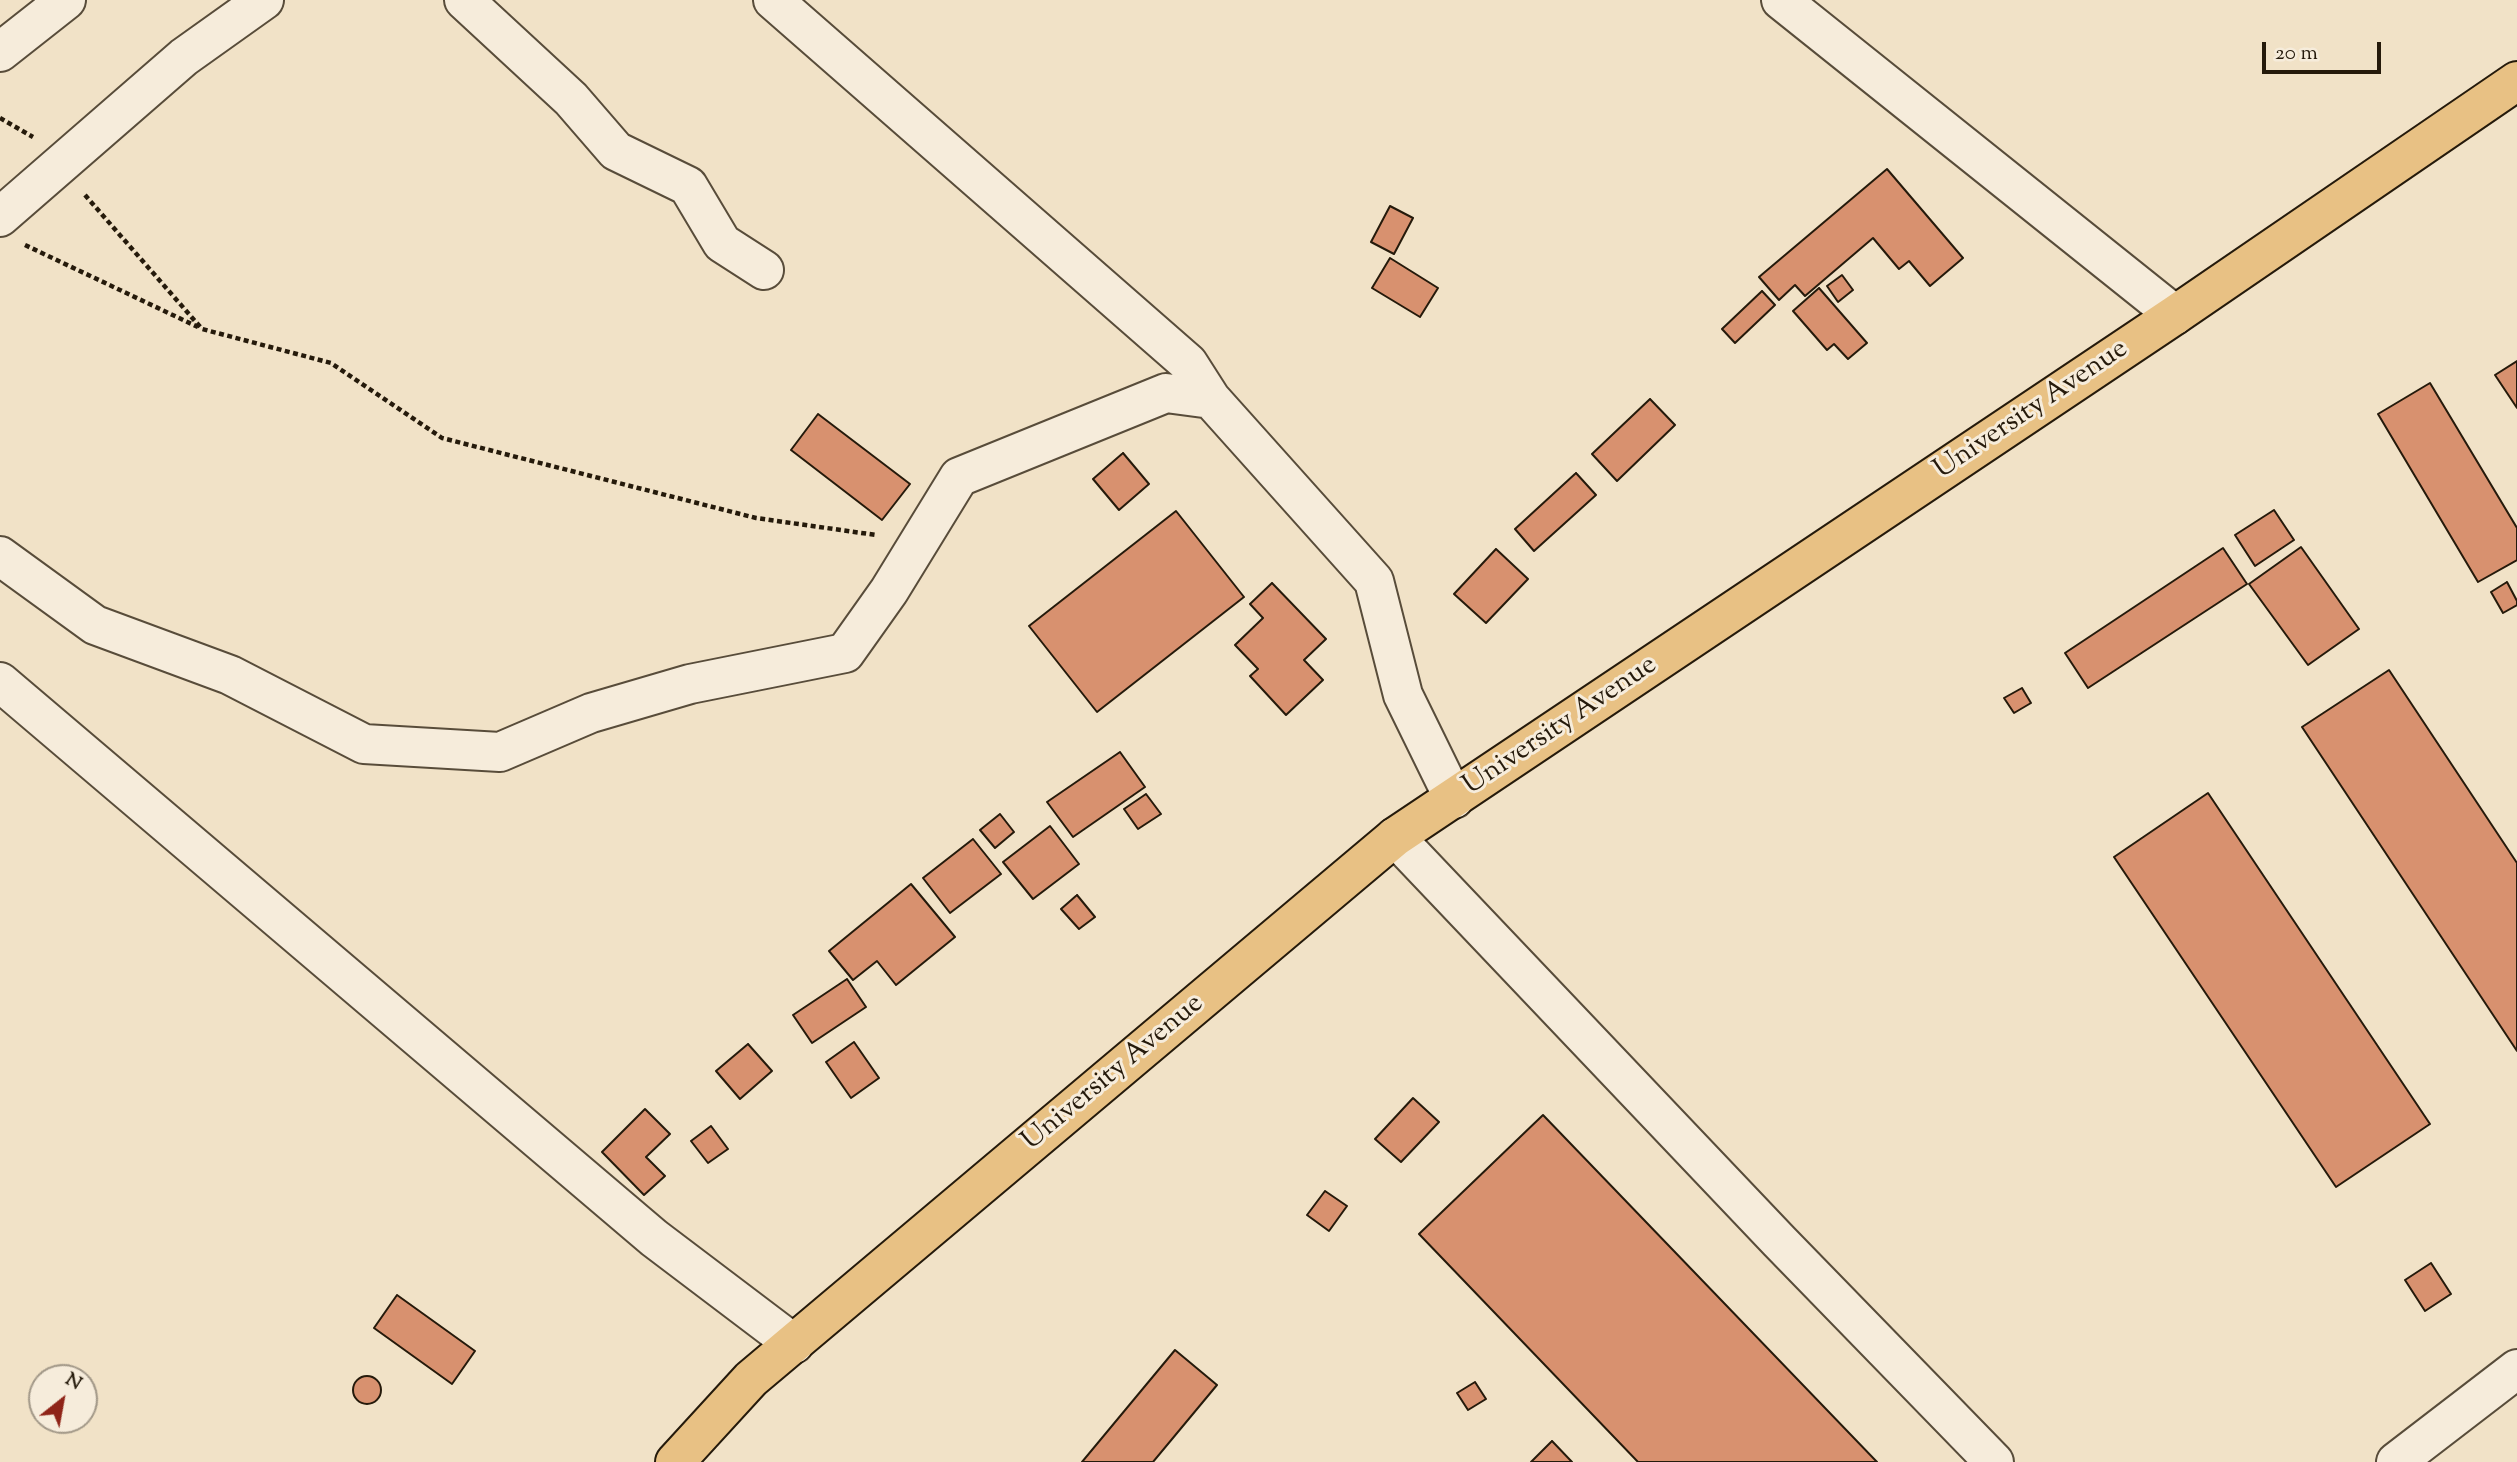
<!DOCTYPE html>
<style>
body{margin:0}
#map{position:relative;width:2517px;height:1462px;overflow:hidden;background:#f1e2c7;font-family:"Sorts Mill Goudy",serif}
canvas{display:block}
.north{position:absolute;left:28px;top:1364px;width:70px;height:70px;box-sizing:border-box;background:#f6ecdb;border:2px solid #a29888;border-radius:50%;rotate:31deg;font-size:19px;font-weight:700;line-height:28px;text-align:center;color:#251a0b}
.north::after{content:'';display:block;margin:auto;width:24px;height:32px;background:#8f2418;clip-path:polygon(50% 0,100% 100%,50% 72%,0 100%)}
.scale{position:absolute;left:2262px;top:42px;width:119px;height:32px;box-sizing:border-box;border:4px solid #251a0b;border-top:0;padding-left:9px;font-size:21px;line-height:24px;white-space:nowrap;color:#251a0b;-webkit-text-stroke:5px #f6ecdb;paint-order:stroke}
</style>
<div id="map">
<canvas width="2517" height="1462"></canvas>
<div class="north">N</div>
<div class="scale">20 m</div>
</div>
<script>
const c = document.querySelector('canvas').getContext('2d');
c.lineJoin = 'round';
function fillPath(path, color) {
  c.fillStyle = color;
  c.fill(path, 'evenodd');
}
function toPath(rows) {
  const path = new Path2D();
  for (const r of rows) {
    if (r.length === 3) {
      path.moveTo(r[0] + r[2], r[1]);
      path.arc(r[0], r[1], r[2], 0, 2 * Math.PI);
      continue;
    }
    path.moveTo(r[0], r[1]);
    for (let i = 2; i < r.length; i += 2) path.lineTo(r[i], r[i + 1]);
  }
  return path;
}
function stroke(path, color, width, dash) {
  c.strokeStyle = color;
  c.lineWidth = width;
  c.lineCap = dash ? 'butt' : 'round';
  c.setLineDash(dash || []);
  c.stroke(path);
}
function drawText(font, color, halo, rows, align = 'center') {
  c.font = font + ' "Sorts Mill Goudy",serif';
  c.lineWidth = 6;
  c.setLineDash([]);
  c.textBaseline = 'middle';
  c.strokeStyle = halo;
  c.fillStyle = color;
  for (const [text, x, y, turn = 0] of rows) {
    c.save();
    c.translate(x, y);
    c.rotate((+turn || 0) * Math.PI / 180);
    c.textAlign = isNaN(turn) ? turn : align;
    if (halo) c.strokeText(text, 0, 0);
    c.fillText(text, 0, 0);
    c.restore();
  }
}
const building = toPath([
 [1887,169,1963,258,1930,286,1909,261,1899,269,1873,238,1805,296,1795,285,1779,300,1759,277,1887,169],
 [1390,206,1413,218,1394,254,1371,242,1390,206],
 [1390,258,1438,288,1420,317,1372,288,1390,258],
 [1842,275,1853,290,1838,302,1827,286,1842,275],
 [1819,288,1867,343,1848,359,1834,344,1827,350,1793,311,1819,288],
 [1762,291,1775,305,1735,343,1722,329,1762,291],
 [2517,361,2517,408,2495,375,2517,361],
 [2430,383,2517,528,2517,560,2478,582,2378,414,2430,383],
 [1650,399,1675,425,1617,481,1592,454,1650,399],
 [818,414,910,484,882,520,791,450,818,414],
 [1123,453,1149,484,1119,510,1093,479,1123,453],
 [1576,473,1596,495,1534,551,1515,529,1576,473],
 [2274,510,2294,540,2255,566,2235,535,2274,510],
 [1176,511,1244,597,1097,712,1029,626,1176,511],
 [2301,547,2359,629,2308,665,2249,584,2301,547],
 [2223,548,2247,584,2088,688,2065,653,2223,548],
 [1496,549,1528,579,1486,623,1454,594,1496,549],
 [2507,582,2517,601,2517,605,2503,613,2491,592,2507,582],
 [1272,583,1326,639,1304,660,1323,680,1286,715,1250,676,1258,669,1235,645,1263,618,1250,604,1272,583],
 [2389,670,2517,863,2517,1051,2302,727,2389,670],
 [2022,688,2031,703,2014,713,2004,698,2022,688],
 [1120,752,1145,787,1073,837,1047,802,1120,752],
 [2208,793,2430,1124,2336,1187,2114,857,2208,793],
 [1146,794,1161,814,1138,829,1124,809,1146,794],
 [1000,814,1014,832,995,848,980,830,1000,814],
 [1050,826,1079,864,1033,899,1003,862,1050,826],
 [973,839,1001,874,950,913,923,878,973,839],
 [911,884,955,937,896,985,877,961,853,980,829,951,911,884],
 [1077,895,1095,917,1079,929,1061,909,1077,895],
 [847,979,866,1007,812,1043,793,1015,847,979],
 [854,1042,879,1078,851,1098,826,1062,854,1042],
 [748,1044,772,1071,740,1099,716,1071,748,1044],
 [1413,1098,1439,1122,1401,1162,1375,1139,1413,1098],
 [645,1109,670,1134,646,1157,665,1176,644,1195,602,1152,645,1109],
 [1543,1115,1877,1462,1638,1462,1419,1234,1543,1115],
 [711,1126,728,1149,708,1163,691,1141,711,1126],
 [1325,1191,1347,1206,1329,1231,1307,1215,1325,1191],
 [2431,1263,2451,1294,2425,1311,2405,1280,2431,1263],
 [397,1295,475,1351,452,1384,374,1328,397,1295],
 [1175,1350,1217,1385,1153,1462,1082,1462,1175,1350],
 [367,1390,14],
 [1475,1382,1486,1399,1468,1410,1457,1393,1475,1382],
 [1552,1441,1572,1462,1531,1462,1552,1441]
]);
fillPath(building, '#d8916f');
stroke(building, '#251a0b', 2);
const minor = toPath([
 [464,0,571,99,616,151,688,186,722,243,764,270],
 [773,0,1188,363,1211,399,1374,581,1403,695,1454,799],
 [1781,0,2175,315],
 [0,52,66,0],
 [0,217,184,57,264,0],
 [0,556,95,625,230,675,364,744,500,752,591,713,690,684,845,653,889,591,959,477,1166,393,1211,399],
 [0,682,654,1238,794,1344],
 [1395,837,1779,1241,1994,1462],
 [2396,1462,2517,1369]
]);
const trunk = toPath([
 [675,1462,751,1379,1395,837,2175,315,2517,81]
]);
stroke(minor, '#584c3a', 42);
stroke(trunk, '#251a0b', 42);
stroke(toPath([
 [0,118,33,137],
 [85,195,202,329,331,363,442,438,756,518,876,535],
 [25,245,198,327]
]), '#251a0b', 4.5, [5, 3.5]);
stroke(minor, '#f6ecdb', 38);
stroke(trunk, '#e8c184', 38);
drawText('28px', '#251a0b', '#f6ecdb', [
 ["University Avenue",2032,411,-34],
 ["University Avenue",1561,727,-34],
 ["University Avenue",1114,1074,-40]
]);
</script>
